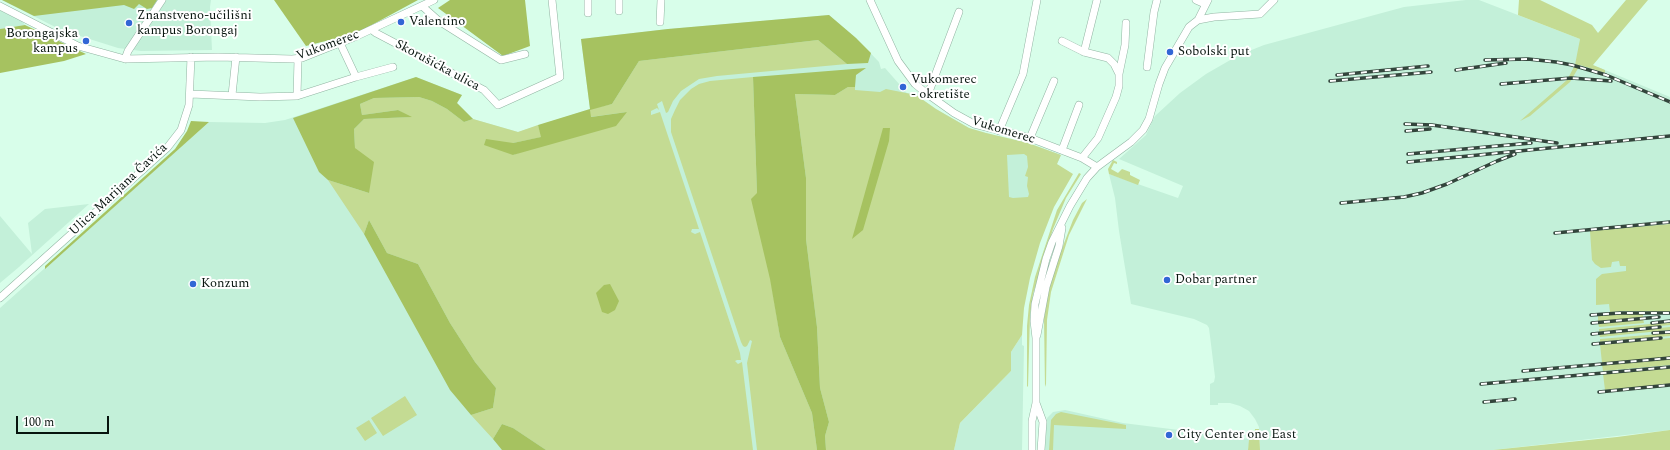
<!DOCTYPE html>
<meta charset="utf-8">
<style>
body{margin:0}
#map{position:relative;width:1670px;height:450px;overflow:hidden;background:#d8feea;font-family:Spectral,serif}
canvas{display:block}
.scale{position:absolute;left:16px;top:416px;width:93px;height:18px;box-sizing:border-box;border:2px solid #07140e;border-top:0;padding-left:5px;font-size:12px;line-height:14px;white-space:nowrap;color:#07140e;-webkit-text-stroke:3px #fff;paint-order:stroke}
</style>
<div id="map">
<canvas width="1670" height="450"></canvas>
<div class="scale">100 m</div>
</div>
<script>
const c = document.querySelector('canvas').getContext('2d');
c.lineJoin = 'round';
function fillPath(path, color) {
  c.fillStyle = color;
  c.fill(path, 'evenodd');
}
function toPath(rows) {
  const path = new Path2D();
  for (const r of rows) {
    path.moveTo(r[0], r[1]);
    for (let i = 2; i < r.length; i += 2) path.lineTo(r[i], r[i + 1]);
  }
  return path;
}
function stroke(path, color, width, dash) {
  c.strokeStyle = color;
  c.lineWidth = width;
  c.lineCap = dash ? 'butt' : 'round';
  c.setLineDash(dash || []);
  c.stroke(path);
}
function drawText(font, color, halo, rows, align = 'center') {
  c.font = font + ' Spectral,serif';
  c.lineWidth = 4;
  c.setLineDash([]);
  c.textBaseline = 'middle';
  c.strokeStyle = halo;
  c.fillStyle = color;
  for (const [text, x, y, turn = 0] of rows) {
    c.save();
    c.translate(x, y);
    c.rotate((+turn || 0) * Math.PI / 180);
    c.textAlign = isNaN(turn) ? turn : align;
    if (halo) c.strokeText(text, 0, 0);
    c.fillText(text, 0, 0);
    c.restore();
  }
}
fillPath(toPath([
 [2,0,211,0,210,7,212,50,141,51,118,48,61,30],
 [1466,0,1479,0,1580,39,1578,61,1600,68,1670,97,1670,430,1493,450,1260,450,1259,427,1255,419,1249,411,1240,406,1230,403,1218,403,1218,405,1210,405,1210,384,1214,382,1215,377,1209,328,1207,325,1194,319,1131,304,1119,231,1115,198,1109,174,1178,198,1183,186,1119,159,1146,135,1155,116,1180,93,1206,74,1239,55,1264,45,1404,7],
 [0,10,21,20,25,25,0,29],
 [829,15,856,38,879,62,881,69,885,68,900,85,901,88,907,93,916,95,936,109,969,128,986,133,1028,143,1061,155,928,450,0,450,0,308,209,122,265,123,285,120,416,77,462,95,457,103,473,119,518,132,590,109,581,39,668,29],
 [89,204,19,267,0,283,0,216,32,254,28,223,45,209],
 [1022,335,1022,345,1024,346,1022,450,954,450,960,423,1011,371,1011,352],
 [1065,410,1123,423,1250,439,1248,450,1045,450,1047,418,1053,412]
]), '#c3f0d9');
fillPath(toPath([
 [1519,0,1540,0,1592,25,1598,33,1626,0,1648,0,1593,65,1605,70,1605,73,1580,65,1570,82,1530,116,1520,121,1567,80,1575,65,1580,39,1518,15],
 [818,40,847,64,717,76,699,79,681,91,673,101,668,112,666,113,662,101,657,104,659,110,657,108,651,111,651,115,660,112,699,229,692,229,691,232,695,234,700,232,740,353,741,360,737,360,735,361,738,364,742,362,753,450,546,450,513,428,502,424,493,439,471,415,493,408,496,388,475,362,450,323,418,264,387,253,369,220,364,234,328,180,369,193,355,148,354,129,364,119,410,117,398,110,362,115,360,104,374,98,419,97,432,101,447,109,464,122,473,119,518,132,538,125,542,137,513,143,513,155,627,112,590,117,590,109,612,104,639,61],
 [753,77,757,193,780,337,812,413,817,450,757,450,747,363,752,341,750,340,747,346,745,347,743,346,741,342,671,132,671,119,675,110,680,100,691,89,699,84,710,81],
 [848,87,855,87,855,90,880,92,886,89,916,95,936,109,969,128,986,133,1028,143,1061,155,1057,164,1073,174,1054,207,1040,243,1030,278,1024,308,1022,335,1011,352,1011,371,960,423,954,450,826,450,825,436,829,422,820,388,817,327,806,239,806,178,795,94,835,95],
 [1024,154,1027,156,1028,167,1025,176,1028,177,1027,186,1029,194,1028,197,1013,198,1009,197,1007,155],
 [1113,160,1117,162,1117,164,1114,163,1111,169,1118,173,1122,169,1130,172,1130,175,1140,180,1138,185,1109,174,1108,169],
 [1079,173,1081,174,1066,198,1053,229,1033,294,1030,315,1028,387,1027,386,1027,326,1029,305,1035,277,1057,210],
 [1087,199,1069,235,1051,292,1047,320,1046,384,1045,387,1044,318,1048,293,1058,259,1073,220,1082,203],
 [1670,224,1670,312,1624,311,1610,312,1609,304,1596,305,1596,279,1602,274,1626,271,1626,266,1620,266,1619,261,1612,262,1611,267,1601,268,1595,264,1592,260,1590,231],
 [1625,313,1643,313,1643,318,1598,322,1598,316],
 [1643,319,1644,323,1599,327,1598,323],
 [1670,322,1670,325,1599,332,1599,329],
 [1670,327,1670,330,1600,337,1599,334],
 [1670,333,1670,336,1600,342,1600,339],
 [1670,338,1670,357,1602,363,1600,344],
 [1670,359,1670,365,1603,371,1602,365],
 [1670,368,1670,384,1605,390,1603,374],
 [405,396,417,415,383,436,371,418],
 [1061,412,1126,425,1126,429,1054,425,1053,450,1049,450,1051,420,1056,414],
 [369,420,377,433,365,441,356,428],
 [1255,429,1259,429,1260,450,1248,450,1249,440,1254,439],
 [1670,430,1670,450,1493,450,1617,437]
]), '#c4db93');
fillPath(toPath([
 [2,0,157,0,152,8,147,9,139,4,134,9,124,5,34,16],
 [274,0,418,0,357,33,306,46],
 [450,0,525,0,530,46,503,56,438,8],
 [829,15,856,38,871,53,868,63,847,64,818,40,639,61,612,104,590,110,591,117,627,112,616,126,513,155,484,145,486,139,513,143,541,137,538,125,590,109,581,39,668,29],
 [25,25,86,54,64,61,0,73,0,29],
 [866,68,856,75,855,87,848,87,835,95,795,94,806,178,806,239,817,327,820,388,829,422,825,436,826,450,817,450,812,413,780,337,770,279,751,199,757,193,753,77],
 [416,77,462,95,457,103,473,119,464,122,447,109,432,101,419,97,374,98,360,104,362,115,398,110,412,117,364,119,354,129,355,148,374,162,369,193,328,180,319,172,293,118],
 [191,121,209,122,45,269,45,266,175,149,187,131],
 [883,128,890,128,889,141,863,230,852,239],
 [369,220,387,253,418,264,450,323,475,362,496,388,493,408,471,415,450,390,364,234],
 [610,284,619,301,615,310,608,314,602,312,596,293,604,285],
 [502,424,513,428,546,450,502,450,493,439]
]), '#a6c260');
const minor = toPath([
 [588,0,588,13],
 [619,0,619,11],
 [870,0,898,61,915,84,926,93,954,113,974,124,1030,138,1082,158,1097,167],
 [1196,0,1205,4],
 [0,6,78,46,125,59,218,57,292,59,302,58,357,36,434,0],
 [422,6,439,21,501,60,525,54],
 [1198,20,1208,0],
 [660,22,661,0],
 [372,30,376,33,484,90,498,105,560,77,552,0],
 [1062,41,1084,52],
 [340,43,356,77],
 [125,59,128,51,162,0],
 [1147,67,1154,12,1157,0],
 [1119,74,1125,45,1126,23],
 [926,93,930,89,959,12],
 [191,94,260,97,297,96,356,77,393,67],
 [232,95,236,57],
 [297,96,298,59],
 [999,131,1023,74,1037,0],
 [1030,138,1054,81],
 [1062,150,1079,105],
 [1082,158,1098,138,1116,97,1119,86,1119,74,1114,64,1108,58,1084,52,1097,0],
 [0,298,167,148,181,130,189,105,191,57],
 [1037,335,1046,287,1059,246,1062,228],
 [1036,403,1043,422,1041,450],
 [1032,450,1032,421,1036,403,1036,338,1034,321,1035,304,1046,259,1052,242,1070,206,1087,178,1097,167,1131,142,1143,130,1149,119,1159,84,1165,68,1189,27,1198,20,1214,17,1260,14,1274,0]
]);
stroke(minor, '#91b4a2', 8);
stroke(minor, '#fff', 7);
const rail = toPath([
 [1485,60,1528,59,1556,62,1572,65,1606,75,1670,102],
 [1456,70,1506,63],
 [1337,75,1428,66],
 [1330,81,1431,72],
 [1501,84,1571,78,1611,81],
 [1405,124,1432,125,1557,143],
 [1406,131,1430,129],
 [1408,154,1531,143],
 [1408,162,1670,136],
 [1341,203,1404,197,1422,193,1447,184,1497,161,1515,154],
 [1555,233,1670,222],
 [1591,315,1620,313,1670,313],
 [1592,323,1659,317],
 [1652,323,1670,321],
 [1653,333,1670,332],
 [1592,334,1660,327],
 [1593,344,1661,338],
 [1523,371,1670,358],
 [1481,384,1670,367],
 [1599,392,1670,385],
 [1484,402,1515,399]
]);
stroke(rail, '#33453c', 3.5);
stroke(rail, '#fff', 2, [6]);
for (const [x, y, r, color] of [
 [401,22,4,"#3266d5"],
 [129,23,4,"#3266d5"],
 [86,41,4,"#3266d5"],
 [1170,52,4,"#3266d5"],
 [903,87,4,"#3266d5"],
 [1167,280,4,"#3266d5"],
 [193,284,4,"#3266d5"],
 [1169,435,4,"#3266d5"]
]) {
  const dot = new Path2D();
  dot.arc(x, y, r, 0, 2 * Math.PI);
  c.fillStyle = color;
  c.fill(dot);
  stroke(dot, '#fff', 1.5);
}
drawText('13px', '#07140e', '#fff', [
 ["Znanstveno-učilišni",137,16],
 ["kampus Borongaj",137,31],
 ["Valentino",409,22],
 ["Borongajska",78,34,"right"],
 ["kampus",78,49,"right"],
 ["Sobolski put",1178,52],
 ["Vukomerec",911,80],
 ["- okretište",911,95],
 ["Dobar partner",1175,280],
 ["Konzum",201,284],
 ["City Center one East",1177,435]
], 'left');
drawText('13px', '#07140e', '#fff', [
 ["Vukomerec",328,46,-20],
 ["Skorušićka ulica",437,66,28],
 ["Vukomerec",1003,131,17],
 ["Ulica Marijana Čavića",119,190,-43]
]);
</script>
